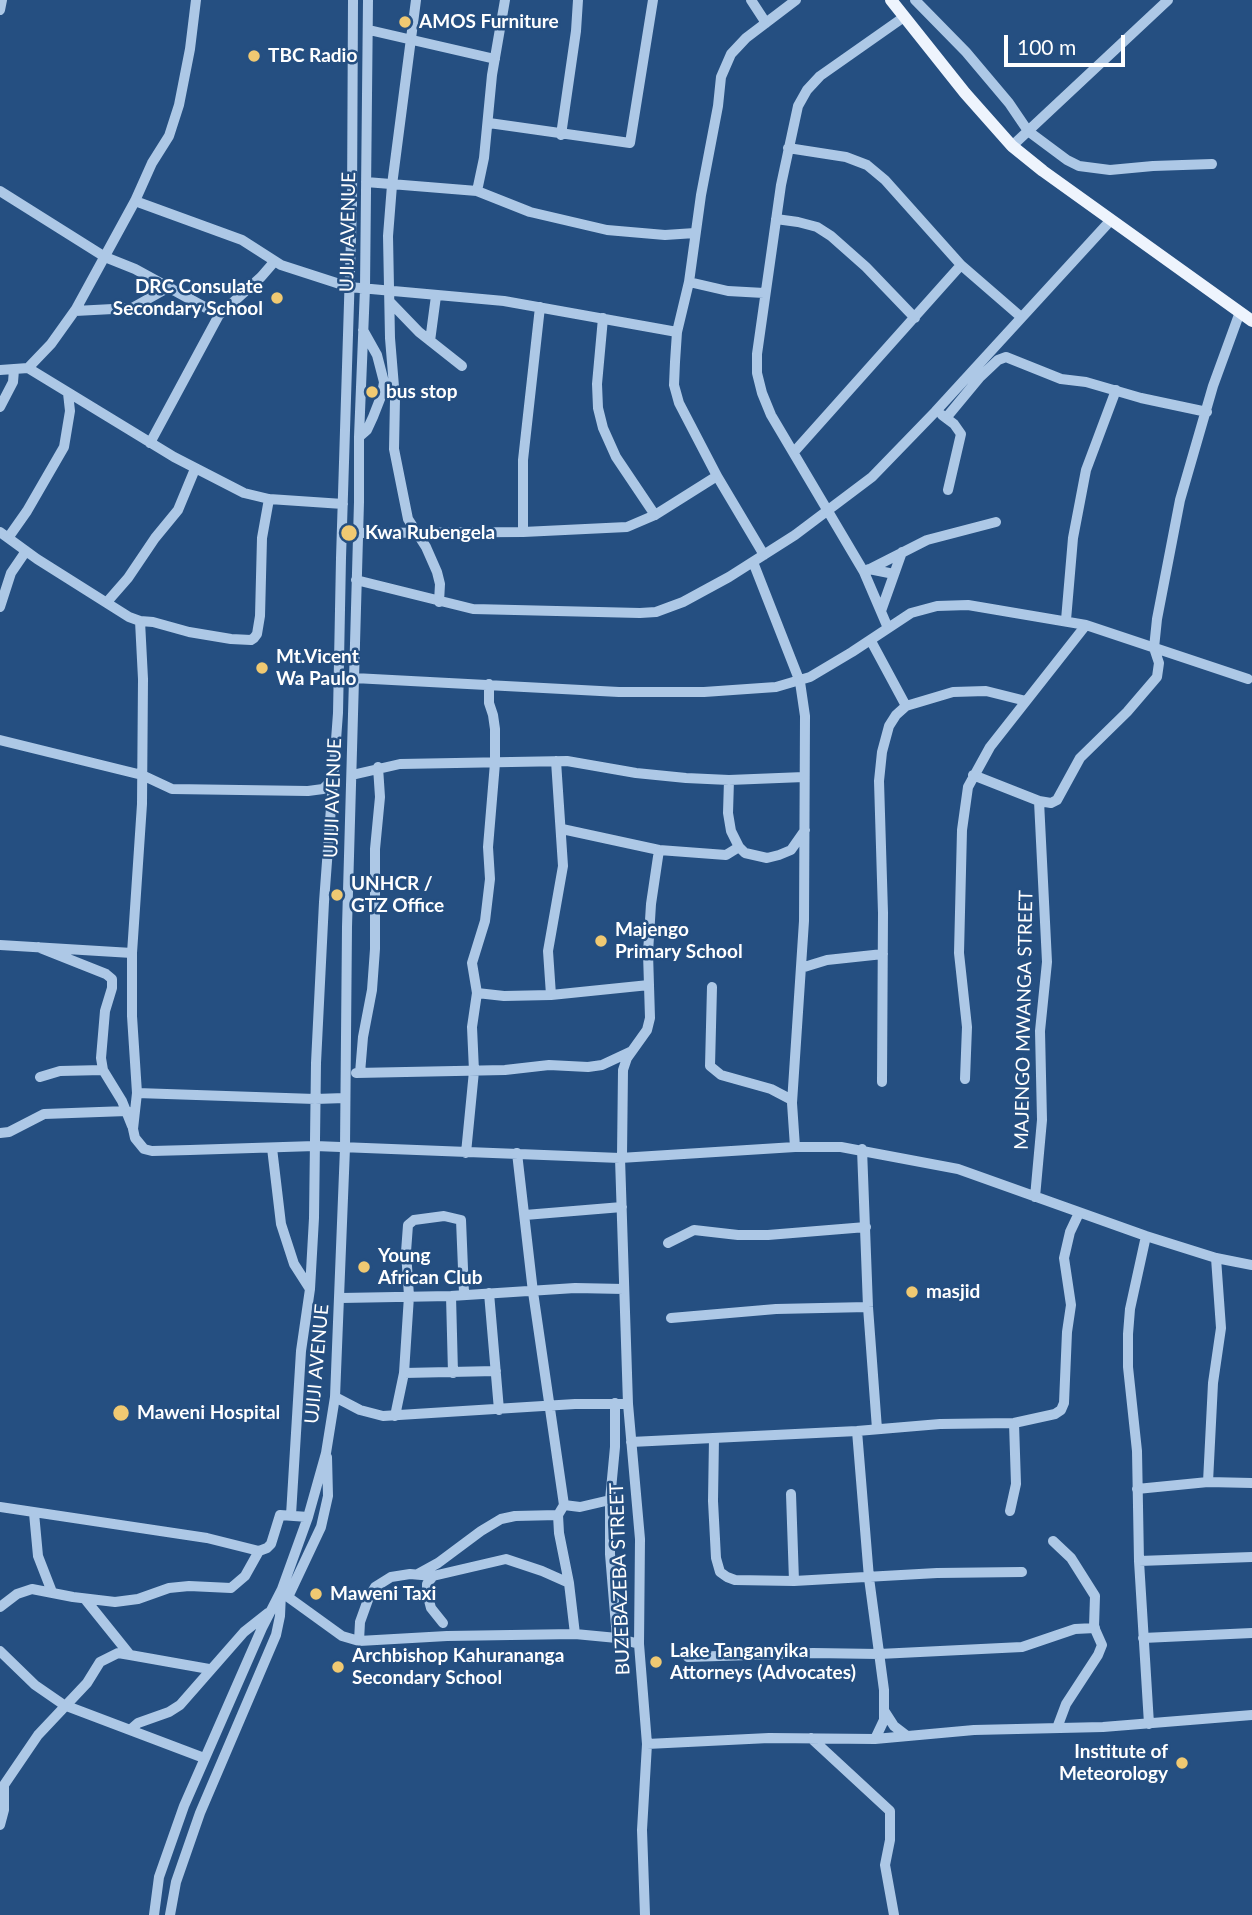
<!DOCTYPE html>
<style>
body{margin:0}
#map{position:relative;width:1252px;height:1915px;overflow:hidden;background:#254f81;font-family:Lato,sans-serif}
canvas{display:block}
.scale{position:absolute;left:1004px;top:35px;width:121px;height:32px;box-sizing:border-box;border:4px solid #fff;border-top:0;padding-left:9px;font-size:21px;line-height:24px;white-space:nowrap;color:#fff;-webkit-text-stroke:5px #254f81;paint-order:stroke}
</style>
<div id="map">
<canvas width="1252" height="1915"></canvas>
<div class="scale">100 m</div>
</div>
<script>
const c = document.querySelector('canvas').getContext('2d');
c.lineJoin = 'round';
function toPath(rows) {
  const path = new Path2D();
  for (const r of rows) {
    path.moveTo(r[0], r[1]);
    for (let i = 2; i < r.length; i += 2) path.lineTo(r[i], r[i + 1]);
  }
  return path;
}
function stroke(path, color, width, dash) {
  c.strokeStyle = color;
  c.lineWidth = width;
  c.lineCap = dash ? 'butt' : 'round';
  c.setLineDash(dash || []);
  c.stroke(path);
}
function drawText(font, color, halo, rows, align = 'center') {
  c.font = font + ' Lato,sans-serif';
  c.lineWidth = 5;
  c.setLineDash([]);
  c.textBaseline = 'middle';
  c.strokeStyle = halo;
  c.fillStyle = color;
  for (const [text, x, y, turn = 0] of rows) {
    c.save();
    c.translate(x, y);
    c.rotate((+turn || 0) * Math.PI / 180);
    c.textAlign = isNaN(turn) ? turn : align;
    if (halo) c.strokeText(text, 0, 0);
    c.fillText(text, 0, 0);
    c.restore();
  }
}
stroke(toPath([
 [416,0,392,185,388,236,390,338,395,399,394,449,408,519,426,547,437,572,440,584,439,602],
 [751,0,766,23],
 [915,0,966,52,1009,103,1028,131,1067,160,1079,166,1110,170,1153,166,1212,164],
 [0,10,2,0],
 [369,30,495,59],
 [489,123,630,143,653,0],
 [561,135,576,31,578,0],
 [1012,146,1168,0],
 [788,148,846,157,867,165,885,180,961,265,1021,317],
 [366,182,477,191,530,212,607,230,665,235,695,233],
 [0,191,105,257,135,269,219,315],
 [477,191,484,158,492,75,505,0],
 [135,201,242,240,281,265,349,287,504,301,677,332],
 [776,219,798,222,817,227,831,236,866,267,915,318],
 [689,282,728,291,764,293],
 [390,302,419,332,462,366],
 [75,311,132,308,164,290,171,288],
 [603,318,597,384,598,408,603,428,616,457,655,515],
 [430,341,436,296],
 [28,368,51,344,76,309,135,201,152,163,169,136,179,105,190,49,196,0],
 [0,370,28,368,174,457,244,493,269,499,343,504],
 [0,407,13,382,14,370],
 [942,415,954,424,961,434,948,490],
 [946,418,980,377,998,360,1006,357,1061,379,1086,382,1141,398,1207,412],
 [359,437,367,430,373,417,382,394,384,382,377,355,363,330],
 [150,443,219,315,261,277,274,262],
 [794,452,961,265],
 [0,532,37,559,129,617,140,621,143,679,142,804,132,953,132,1016,137,1093,133,1129,135,1138,144,1149,152,1151,190,1150,315,1146,620,1158,795,1147,841,1147,958,1169,1146,1236,1216,1258,1252,1265],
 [523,532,523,460,540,307],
 [357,533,523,532,627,527,655,515,717,476],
 [8,538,27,511,64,447,70,411,68,393],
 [764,555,717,476,679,403,674,385,675,362,677,332,689,282,701,195,718,106,721,77,731,54,746,38,796,0],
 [753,562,800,682,805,716,804,921,792,1103,795,1147],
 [869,569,894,574],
 [864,572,927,540,996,522],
 [356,580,473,609,640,613,656,612,683,602,729,577,795,535,872,477,935,412,1111,220],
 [107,602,128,578,155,538,178,510,195,469],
 [0,607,11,573,26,551],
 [881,611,902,552],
 [1066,620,1073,538,1086,470,1116,390],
 [140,621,153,622,189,632,231,639,251,640,254,638,257,634,260,616,262,538,269,499],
 [888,628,864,572,771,415,762,393,757,373,757,354,781,185,798,106,807,90,820,76,904,17],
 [871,641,906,706],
 [354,678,619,692,704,692,776,687,810,677,852,652,911,613,937,606,968,605,1086,625,1248,679],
 [0,740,142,775,172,789,308,791,323,789,334,778],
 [352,775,400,764,567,761,636,773,686,778,729,780,804,777],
 [973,775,1039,801,1051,803,1057,800,1080,758,1127,712,1157,677,1159,663,1154,648,1157,619,1180,500,1213,386,1240,312],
 [729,780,728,813,731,831,739,847,745,853,767,858,779,855,791,850,805,830],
 [562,829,659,850,726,855,739,847],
 [0,945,132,953],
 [38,947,106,974,112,979,112,988,105,1011,101,1058,103,1070,122,1101,132,1126],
 [801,968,827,960,883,954],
 [712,987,710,1066,721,1075,771,1089,792,1100],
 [477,993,504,996,551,995,649,985],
 [551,995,548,951,563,866,556,761],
 [356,1073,505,1070,549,1065,588,1067,602,1065,632,1051],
 [360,1073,363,1037,372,990,375,949,375,849,380,797,378,767],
 [40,1077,60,1071,103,1070],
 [965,1079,967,1027,959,953,962,830,968,787,990,747,1086,625],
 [882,1082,883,913,879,781,882,752,889,726,896,715,906,706,953,692,986,691,1026,701],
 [137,1093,315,1099,345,1098],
 [0,1133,9,1132,44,1114,127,1111],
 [272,1148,281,1224,294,1264,310,1289],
 [862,1149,868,1307,877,1429],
 [466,1153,474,1071,472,1027,477,993,472,963,485,921,490,879,488,847,495,763,495,729,493,715,489,703,489,684],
 [517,1153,533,1292,564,1505,558,1515,559,1533,569,1583,575,1634],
 [622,1156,623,1070,627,1058,647,1030,650,1018,648,953,651,904,659,850],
 [620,1158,628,1404,640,1539,639,1644,647,1744,642,1830,645,1915],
 [1035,1197,1042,1120,1040,1031,1047,962,1039,801],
 [525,1215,622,1207],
 [1146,1236,1130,1309,1128,1334,1128,1367,1137,1451,1139,1561,1149,1724],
 [668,1243,694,1230,738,1235,768,1235,866,1227],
 [489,1293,499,1410],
 [451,1296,453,1373],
 [341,1298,451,1296,575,1288,624,1289],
 [671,1318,776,1309,868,1307],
 [404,1373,496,1371],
 [335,1397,360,1410,383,1416,575,1404,628,1404],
 [615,1403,615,1447,610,1500,610,1554,617,1638],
 [395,1416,404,1373,409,1296,406,1252,408,1225,414,1220,444,1216,461,1220,464,1293],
 [857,1431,869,1578,884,1690,884,1720,875,1739],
 [714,1438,713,1501,716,1558,720,1572,727,1577,735,1580,794,1581,937,1573,1022,1572],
 [631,1442,857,1431,940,1424,1014,1423,1055,1414,1061,1410,1064,1403,1067,1332,1071,1305,1064,1258,1070,1232,1079,1213],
 [1208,1482,1213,1383,1221,1328,1216,1258],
 [1137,1489,1208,1482,1252,1483],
 [791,1494,794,1581],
 [564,1505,580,1507,610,1500],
 [0,1507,207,1538,259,1551,267,1548,271,1544,280,1515,308,1517],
 [1010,1511,1016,1484,1014,1423],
 [34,1513,38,1556,52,1592],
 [291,1515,301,1351,310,1289,314,1218,316,1063,324,902,338,713,341,558,352,207,353,0],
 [1053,1541,1071,1558,1095,1596,1094,1627,1102,1645,1098,1655,1066,1704,1057,1728],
 [1139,1561,1252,1557],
 [418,1574,438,1563,481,1531,501,1519,515,1516,558,1515],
 [433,1576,427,1584,427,1593,431,1608,443,1623],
 [282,1589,288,1597,342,1636,359,1641,447,1636,575,1634,617,1638,639,1644],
 [288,1597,321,1527,328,1496,327,1457],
 [85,1599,130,1655,209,1669],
 [0,1607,17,1594,32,1589,73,1597,115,1602,138,1599,169,1588,189,1586,231,1588,245,1576,259,1551],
 [1143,1638,1252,1633],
 [359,1641,360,1622,369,1597,375,1587,391,1577,410,1574,433,1576,506,1559,542,1571,569,1583],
 [0,1651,35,1685,64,1705,204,1758],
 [688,1657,813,1653,879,1654,1022,1647,1075,1629,1095,1628],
 [885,1712,894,1726,907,1736],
 [130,1730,138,1723,169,1712,180,1705,244,1632,268,1613],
 [811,1738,890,1811,890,1840,885,1865,894,1915],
 [647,1744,769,1738,875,1739,974,1730,1103,1727,1252,1715],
 [0,1825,4,1810,4,1785,38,1735,87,1683,100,1662,118,1653,130,1655],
 [154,1915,159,1877,184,1806,262,1628,282,1589,308,1517,326,1453,335,1397,345,1148,347,927,359,502,359,437,365,288,368,0],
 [170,1915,176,1882,200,1813,276,1635,280,1616,281,1593]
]), '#adc8e6', 10);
stroke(toPath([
 [891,0,965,93,1012,146,1043,171,1252,321]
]), '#eef4fd', 12);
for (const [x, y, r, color] of [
 [405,22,7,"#f0c972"],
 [254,56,7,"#f0c972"],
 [277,298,7,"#f0c972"],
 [372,392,7,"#f0c972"],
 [349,533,9,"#f0c972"],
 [262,668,7,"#f0c972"],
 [337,895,7,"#f0c972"],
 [601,941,7,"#f0c972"],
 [364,1267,7,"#f0c972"],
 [912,1292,7,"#f0c972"],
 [121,1413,9,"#f0c972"],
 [316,1594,7,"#f0c972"],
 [656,1662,7,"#f0c972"],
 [338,1667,7,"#f0c972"],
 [1182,1763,7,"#f0c972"]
]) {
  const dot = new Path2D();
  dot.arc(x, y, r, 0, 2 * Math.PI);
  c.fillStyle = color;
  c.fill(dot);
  stroke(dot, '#254f81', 2.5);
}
drawText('bold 19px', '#fff', '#254f81', [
 ["AMOS Furniture",419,22],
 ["TBC Radio",268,56],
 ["DRC Consulate",263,287,"right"],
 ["Secondary School",263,309,"right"],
 ["bus stop",386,392],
 ["Kwa Rubengela",365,533],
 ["Mt.Vicent",276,657],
 ["Wa Paulo",276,679],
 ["UNHCR /",351,884],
 ["GTZ Office",351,906],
 ["Majengo",615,930],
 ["Primary School",615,952],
 ["Young",378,1256],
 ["African Club",378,1278],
 ["masjid",926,1292],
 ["Maweni Hospital",137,1413],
 ["Maweni Taxi",330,1594],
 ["Lake Tanganyika",670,1651],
 ["Attorneys (Advocates)",670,1673],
 ["Archbishop Kahurananga",352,1656],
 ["Secondary School",352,1678],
 ["Institute of",1168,1752,"right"],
 ["Meteorology",1168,1774,"right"]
], 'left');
drawText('19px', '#fff', '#254f81', [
 ["UJIJI AVENUE",348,232,-89],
 ["UJIJI AVENUE",333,798,-88],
 ["MAJENGO MWANGA STREET",1024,1020,-89],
 ["UJIJI AVENUE",317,1364,-85],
 ["BUZEBAZEBA STREET",620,1579,-92]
]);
</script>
